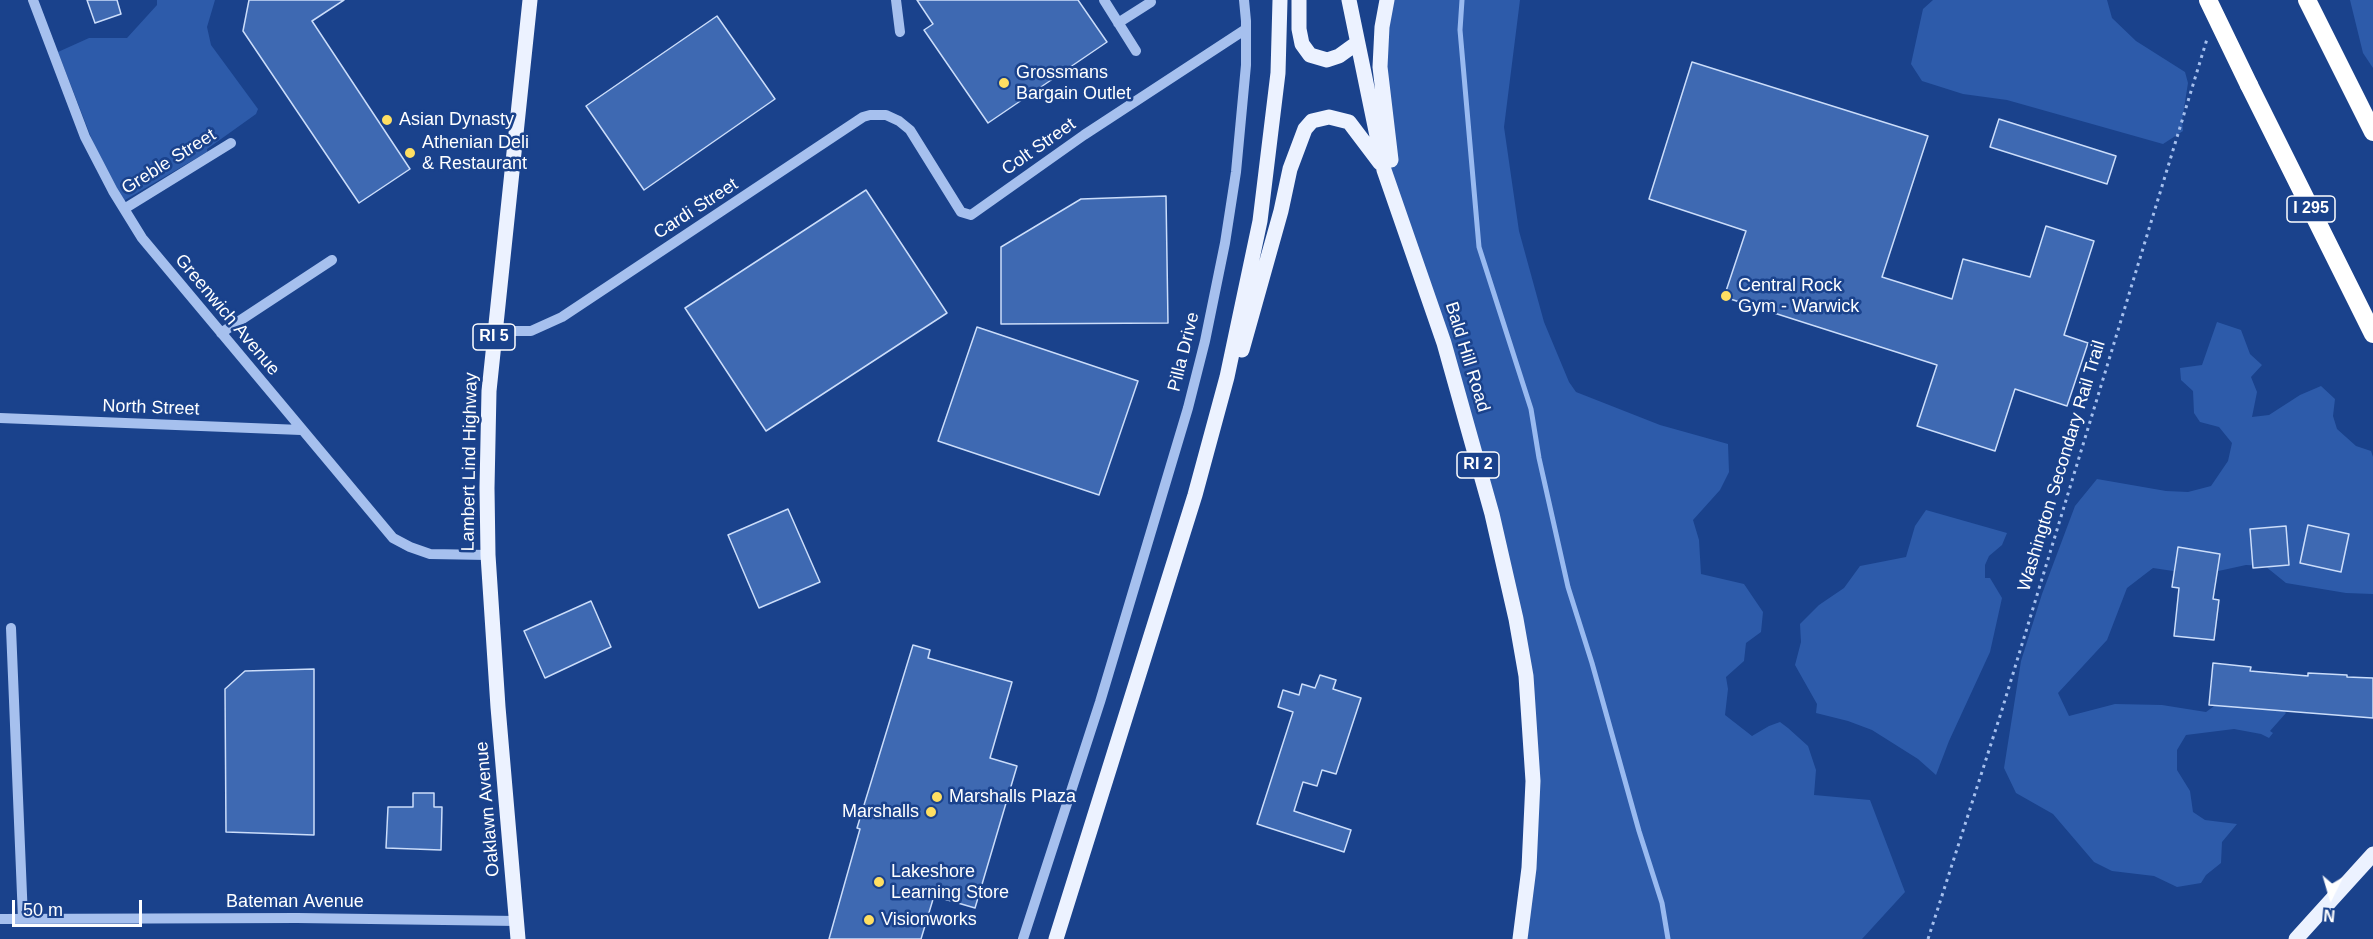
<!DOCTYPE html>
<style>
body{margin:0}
#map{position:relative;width:2373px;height:939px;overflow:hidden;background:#1a428c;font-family:Helvetica,sans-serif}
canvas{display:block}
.north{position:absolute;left:2301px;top:867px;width:60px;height:60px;-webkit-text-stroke:4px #1a428c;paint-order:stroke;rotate:185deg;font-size:16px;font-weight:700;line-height:24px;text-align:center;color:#fff}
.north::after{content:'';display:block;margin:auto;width:21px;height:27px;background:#fff;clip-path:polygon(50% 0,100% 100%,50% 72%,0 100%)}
.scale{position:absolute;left:12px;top:900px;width:130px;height:27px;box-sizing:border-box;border:3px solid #fff;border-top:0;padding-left:8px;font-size:18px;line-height:21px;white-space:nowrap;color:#fff;-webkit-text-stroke:4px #1a428c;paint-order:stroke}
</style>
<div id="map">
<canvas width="2373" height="939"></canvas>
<div class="north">N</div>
<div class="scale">50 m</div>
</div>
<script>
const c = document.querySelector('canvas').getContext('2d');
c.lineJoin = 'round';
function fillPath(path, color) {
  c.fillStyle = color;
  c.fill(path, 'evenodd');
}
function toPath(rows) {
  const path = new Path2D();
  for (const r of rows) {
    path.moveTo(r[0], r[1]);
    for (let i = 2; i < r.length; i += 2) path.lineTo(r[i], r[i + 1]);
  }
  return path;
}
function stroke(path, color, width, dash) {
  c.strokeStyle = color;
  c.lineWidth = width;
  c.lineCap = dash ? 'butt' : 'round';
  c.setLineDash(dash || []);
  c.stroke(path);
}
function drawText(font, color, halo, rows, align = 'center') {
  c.font = font + ' Helvetica,sans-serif';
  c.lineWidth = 5;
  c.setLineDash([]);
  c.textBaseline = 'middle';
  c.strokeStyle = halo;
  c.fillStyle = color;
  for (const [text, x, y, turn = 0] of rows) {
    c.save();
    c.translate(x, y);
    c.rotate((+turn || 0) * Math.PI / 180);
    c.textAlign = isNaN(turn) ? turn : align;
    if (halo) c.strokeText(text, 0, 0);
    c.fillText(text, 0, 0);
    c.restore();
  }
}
fillPath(toPath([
 [157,0,215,0,207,27,211,45,258,109,256,114,207,149,207,152,120,203,113,194,58,52,89,38,127,38,157,5],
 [1387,0,1520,0,1504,127,1519,231,1544,322,1569,382,1576,392,1660,425,1728,444,1729,472,1720,490,1693,520,1699,540,1701,574,1744,584,1763,612,1761,632,1746,643,1744,661,1726,677,1728,689,1725,715,1752,736,1769,726,1780,722,1788,728,1808,746,1816,770,1814,795,1870,800,1905,892,1862,939,1518,939,1529,727,1505,561,1391,182,1379,61],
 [1933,0,2107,0,2112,18,2136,41,2185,72,2188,83,2182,121,2183,131,2163,144,2007,100,1963,94,1922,81,1911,64,1923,9],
 [2350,0,2373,0,2373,68,2363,53],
 [2217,322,2241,330,2250,354,2262,365,2251,377,2257,392,2252,417,2269,415,2300,395,2321,386,2335,399,2333,416,2337,429,2356,446,2371,451,2373,457,2373,594,2346,593,2286,583,2265,566,2246,565,2200,575,2153,568,2127,588,2107,640,2058,693,2069,716,2115,704,2162,705,2206,712,2255,676,2286,713,2270,731,2273,733,2269,738,2261,734,2234,729,2186,735,2177,750,2177,770,2190,791,2193,812,2205,820,2237,824,2222,842,2221,863,2206,875,2201,883,2177,887,2154,876,2112,871,2094,862,2053,814,2016,793,2004,768,2021,661,2042,594,2075,506,2097,479,2166,491,2188,492,2211,486,2228,461,2232,443,2219,427,2200,422,2194,413,2193,391,2181,380,2180,368,2202,365],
 [1926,510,2007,533,2002,545,1989,556,1985,565,1985,578,1990,578,2002,598,1990,652,1949,741,1936,775,1918,759,1872,730,1848,721,1816,713,1817,704,1795,665,1801,642,1800,624,1819,605,1844,588,1860,566,1906,557,1915,526]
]), '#2d5baa');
stroke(toPath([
 [1462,0,1460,30,1479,247,1531,409,1539,458,1568,587,1592,663,1639,831,1662,903,1668,939]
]), '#99baf0', 5);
const building = toPath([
 [87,0,117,0,121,14,95,23,87,0],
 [249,0,344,0,312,21,410,169,359,203,243,31,249,0],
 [917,0,1078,0,1107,42,988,123,924,30,933,24,917,0],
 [717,16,775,99,644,190,586,106,717,16],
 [1692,62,1928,136,1882,277,1952,299,1963,259,2030,277,2046,226,2094,241,2064,335,2088,343,2067,406,2015,389,1995,451,1917,426,1937,365,1724,297,1746,231,1649,199,1692,62],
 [1999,119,2116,156,2107,184,1990,147,1999,119],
 [866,190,947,313,766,431,685,308,866,190],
 [1166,196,1168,323,1001,324,1001,247,1081,199,1166,196],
 [977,327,1138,381,1099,495,938,441,977,327],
 [788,509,820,582,759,608,728,535,788,509],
 [2308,525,2349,534,2341,572,2300,563,2308,525],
 [2286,526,2289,565,2253,568,2250,529,2286,526],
 [2178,547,2220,554,2213,599,2219,600,2214,640,2174,636,2179,588,2172,587,2178,547],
 [591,601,611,647,545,678,524,631,591,601],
 [913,645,930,650,928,658,1012,682,990,758,1017,766,975,908,934,896,921,939,829,939,860,829,857,828,913,645],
 [2213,663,2251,667,2250,671,2308,676,2308,673,2347,675,2347,677,2373,678,2373,718,2209,705,2213,663],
 [314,669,314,835,226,832,225,689,245,671,314,669],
 [1320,675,1336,680,1333,689,1361,698,1336,774,1322,770,1317,786,1303,782,1294,811,1351,830,1344,852,1257,824,1293,712,1278,707,1283,690,1299,695,1302,684,1315,688,1320,675],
 [413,793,434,793,434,807,442,807,441,850,386,848,388,807,413,807,413,793]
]);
fillPath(building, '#3e69b2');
stroke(building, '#cbddfa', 1.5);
stroke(toPath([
 [1928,939,2001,713,2207,39]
]), '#a6c0ee', 3, [3, 4.5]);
stroke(toPath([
 [33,0,85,137,113,191,142,238,393,538,410,547,430,554,488,555],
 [896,0,900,32],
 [1104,0,1136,51],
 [1118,23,1151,2],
 [124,209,231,143],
 [494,331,531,331,562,317,863,117,870,115,886,115,899,121,910,130,961,212,971,215,1084,135,1246,29],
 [221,333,332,260],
 [0,418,301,430],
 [11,628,23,919],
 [0,919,297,918,517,921],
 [1023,939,1100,702,1188,408,1205,341,1225,243,1236,172,1246,65,1246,21,1244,0]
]), '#a6c0ee', 10);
stroke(toPath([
 [1299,0,1299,29,1302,44,1310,55,1327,60,1339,56,1357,43],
 [1349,0,1384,170,1444,343,1492,514,1516,619,1526,676,1533,781,1529,868,1520,939],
 [1387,0,1382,27,1380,67,1391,160],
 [1242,350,1281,211,1290,169,1305,129,1312,121,1329,117,1349,122,1380,163],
 [518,939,498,707,488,555,487,488,489,391,530,0],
 [1056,939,1195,495,1227,377,1260,221,1278,73,1280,0],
 [2296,939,2373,854]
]), '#ecf2ff', 15);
stroke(toPath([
 [2307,0,2373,132],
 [2249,85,2373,334]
]), '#fff', 18);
stroke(toPath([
 [2208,0,2249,85]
]), '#fff', 18);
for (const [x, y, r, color] of [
 [1004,83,6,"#ffdf62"],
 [387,120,6,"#ffdf62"],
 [410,153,6,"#ffdf62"],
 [1726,296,6,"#ffdf62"],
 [937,797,6,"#ffdf62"],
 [931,812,6,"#ffdf62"],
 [879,882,6,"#ffdf62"],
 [869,920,6,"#ffdf62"]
]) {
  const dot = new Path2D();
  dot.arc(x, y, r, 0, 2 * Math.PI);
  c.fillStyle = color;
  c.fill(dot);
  stroke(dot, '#1a428c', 2);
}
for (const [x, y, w] of [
 [2311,209,48],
 [494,337,42],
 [1478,465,42]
]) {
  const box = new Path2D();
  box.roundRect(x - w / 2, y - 13, w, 26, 4.5);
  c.fillStyle = '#1a428c';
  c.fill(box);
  stroke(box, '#fff', 1.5);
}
drawText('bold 16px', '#fff', null, [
 ["I 295",2311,209],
 ["RI 5",494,337],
 ["RI 2",1478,465]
]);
drawText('18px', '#fff', '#1a428c', [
 ["Grossmans",1016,73],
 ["Bargain Outlet",1016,94],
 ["Asian Dynasty",399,120],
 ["Athenian Deli",422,143],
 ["& Restaurant",422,164],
 ["Central Rock",1738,286],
 ["Gym - Warwick",1738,307],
 ["Marshalls Plaza",949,797],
 ["Marshalls",919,812,"right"],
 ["Lakeshore",891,872],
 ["Learning Store",891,893],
 ["Visionworks",881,920]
], 'left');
drawText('18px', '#fff', '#1a428c', [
 ["Colt Street",1039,147,-35],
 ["Greble Street",169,162,-32],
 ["Cardi Street",696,209,-33],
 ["Greenwich Avenue",227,315,50],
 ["Pilla Drive",1184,352,-76],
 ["Bald Hill Road",1467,357,73],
 ["North Street",151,408,2],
 ["Lambert Lind Highway",470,462,-89],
 ["Washington Secondary Rail Trail",2062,466,-73],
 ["Oaklawn Avenue",488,809,-95],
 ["Bateman Avenue",295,902]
]);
</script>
